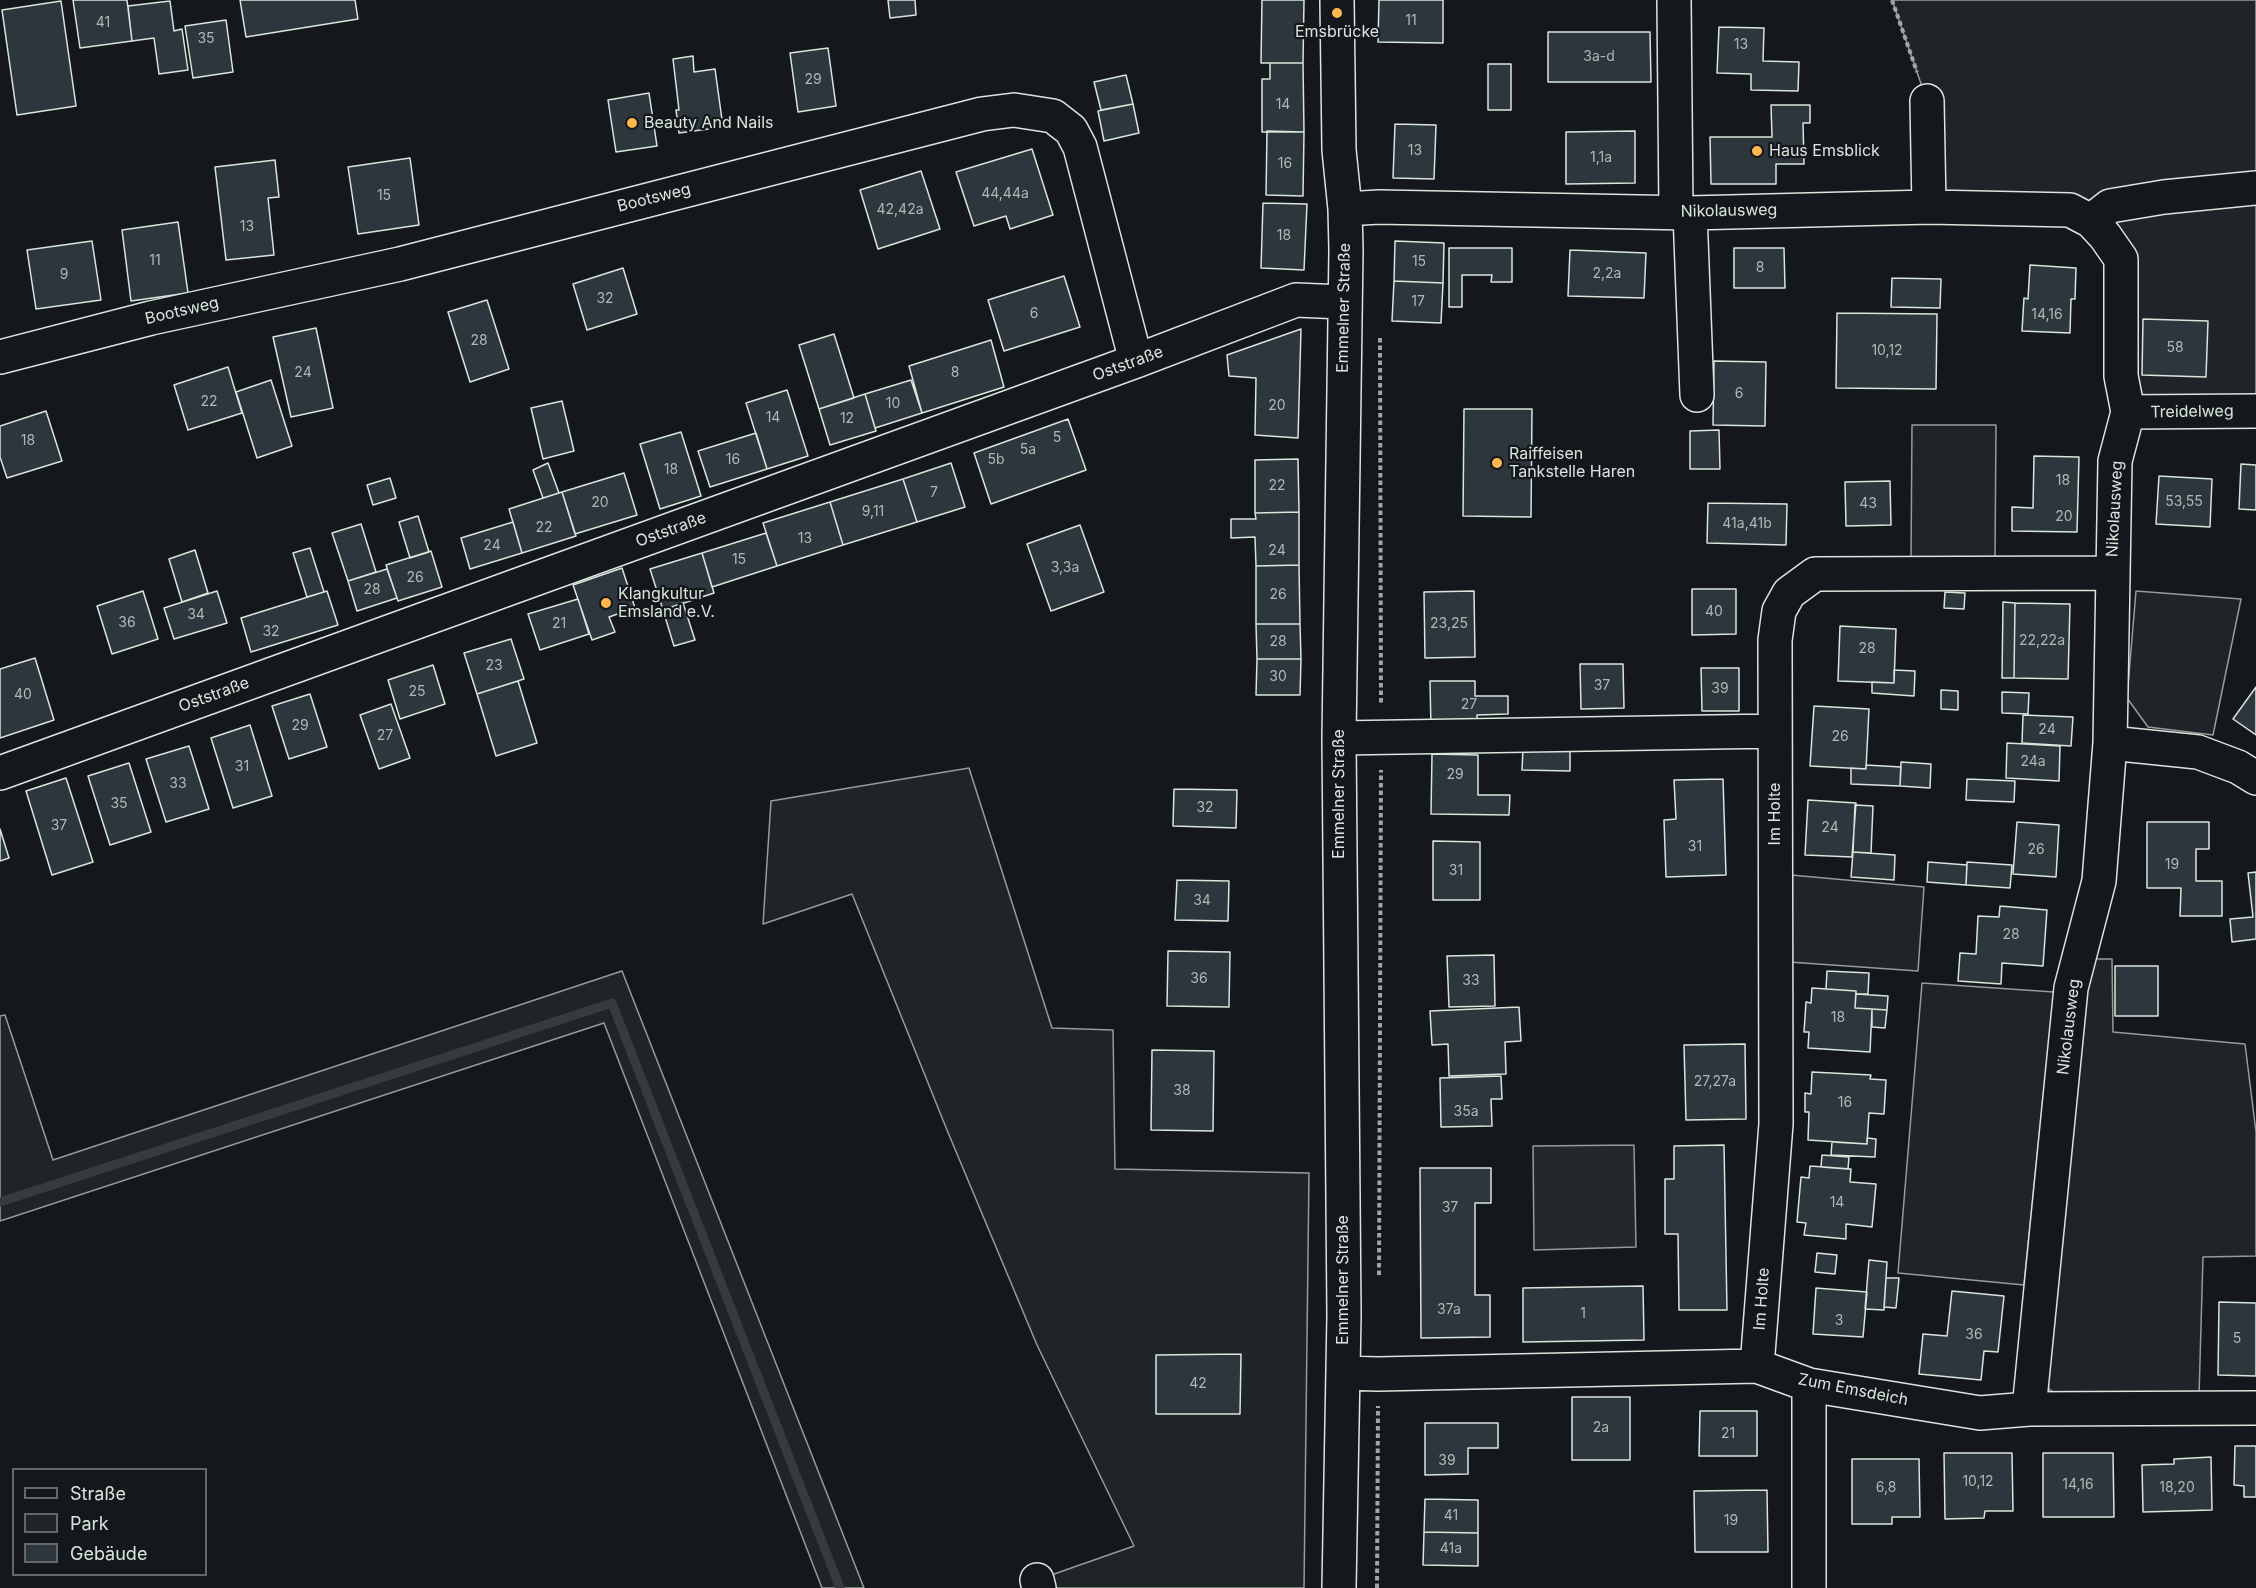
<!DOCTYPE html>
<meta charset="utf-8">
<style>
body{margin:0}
#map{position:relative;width:2256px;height:1588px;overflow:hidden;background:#14181c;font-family:Inter,sans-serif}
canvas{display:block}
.legend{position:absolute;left:12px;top:1468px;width:195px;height:108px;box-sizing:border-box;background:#14181c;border:2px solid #626a69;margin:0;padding:8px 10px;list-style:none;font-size:18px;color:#d8e6dc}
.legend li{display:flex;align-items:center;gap:12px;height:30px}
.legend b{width:30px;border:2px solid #626a69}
</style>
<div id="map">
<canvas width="2256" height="1588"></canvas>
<ul class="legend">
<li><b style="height:8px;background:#14181c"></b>Straße</li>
<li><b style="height:16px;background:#202428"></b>Park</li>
<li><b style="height:16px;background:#2c363c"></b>Gebäude</li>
</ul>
</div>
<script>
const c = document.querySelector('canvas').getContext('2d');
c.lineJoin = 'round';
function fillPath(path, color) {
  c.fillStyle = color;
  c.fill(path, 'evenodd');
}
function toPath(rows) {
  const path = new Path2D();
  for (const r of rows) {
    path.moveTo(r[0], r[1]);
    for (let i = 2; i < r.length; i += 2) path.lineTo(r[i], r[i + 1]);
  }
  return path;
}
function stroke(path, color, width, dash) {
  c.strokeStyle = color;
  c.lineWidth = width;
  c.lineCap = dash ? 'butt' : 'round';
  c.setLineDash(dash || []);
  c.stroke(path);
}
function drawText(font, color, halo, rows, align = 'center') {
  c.font = font + ' Inter,sans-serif';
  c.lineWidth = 4.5;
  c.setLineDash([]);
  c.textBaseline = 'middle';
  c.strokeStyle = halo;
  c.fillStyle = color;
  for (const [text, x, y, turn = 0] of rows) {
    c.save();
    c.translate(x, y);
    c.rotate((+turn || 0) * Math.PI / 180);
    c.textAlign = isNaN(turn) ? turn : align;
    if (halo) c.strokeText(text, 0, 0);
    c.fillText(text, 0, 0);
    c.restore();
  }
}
const green = toPath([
 [1892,0,2256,0,2256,411,2128,412,2121,259,2091,221,1929,207,1927,101,1892,0],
 [1912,425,1996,425,1995,560,1911,561,1912,425],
 [2136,591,2241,599,2213,735,2148,727,2127,698,2136,591],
 [969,768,1052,1028,1113,1030,1115,1169,1309,1173,1304,1588,1039,1588,1037,1580,1134,1546,1037,1345,947,1130,852,894,763,924,771,801,969,768],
 [1791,875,1924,887,1918,971,1789,962,1791,875],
 [2095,959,2112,959,2113,1032,2245,1044,2256,1132,2256,1256,2203,1257,2199,1396,2066,1401,2049,1389,2043,1373,2081,997,2095,959],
 [622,971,864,1588,822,1588,604,1023,0,1221,0,1016,5,1015,53,1160,622,971],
 [1922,983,2054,992,2024,1285,1898,1273,1922,983]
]);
fillPath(green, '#202428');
stroke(green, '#939e99', 1.5);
const parking = toPath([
 [1634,1145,1636,1247,1534,1250,1533,1146,1634,1145]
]);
fillPath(parking, '#24282b');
stroke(parking, '#939e99', 1.5);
stroke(toPath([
 [0,1202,612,1003,840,1588]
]), '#363b3e', 9);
const building = toPath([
 [73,0,127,0,132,41,80,48,73,0],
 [240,0,355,0,358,19,246,37,240,0],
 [888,0,915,0,916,15,890,18,888,0],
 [1262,0,1304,0,1303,63,1261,63,1262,0],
 [1379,0,1443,0,1443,43,1378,42,1379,0],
 [61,1,76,106,17,115,2,10,61,1],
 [170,1,174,31,182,29,188,70,159,74,154,38,132,41,128,6,170,1],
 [226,20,233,72,193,78,185,26,226,20],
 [1719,27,1764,28,1763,61,1799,62,1798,91,1751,90,1751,74,1717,73,1719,27],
 [1548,32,1650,32,1651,82,1548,82,1548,32],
 [828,48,836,106,798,112,790,53,828,48],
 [693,56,694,72,715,69,723,127,679,133,676,110,679,110,673,59,693,56],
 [1270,63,1303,63,1304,132,1262,132,1262,79,1270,79,1270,63],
 [1488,64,1511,64,1511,110,1488,110,1488,64],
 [1126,75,1133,104,1101,110,1094,82,1126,75],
 [649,93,657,146,616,152,608,100,649,93],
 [1133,104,1139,133,1104,141,1098,111,1133,104],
 [1771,105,1810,105,1810,123,1803,123,1804,164,1776,164,1776,184,1711,184,1710,137,1772,137,1771,105],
 [1395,124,1436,125,1434,179,1393,178,1395,124],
 [1267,131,1304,132,1303,196,1266,195,1267,131],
 [1635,131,1635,183,1566,184,1566,132,1635,131],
 [1032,149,1053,215,1010,229,1006,216,974,226,956,172,1032,149],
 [410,158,419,225,358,234,348,167,410,158],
 [275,160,279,197,268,198,274,255,226,260,215,167,275,160],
 [921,171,940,229,878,249,860,190,921,171],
 [1263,203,1307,204,1304,270,1261,268,1263,203],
 [178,222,188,293,131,301,122,230,178,222],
 [92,241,101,300,36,309,27,250,92,241],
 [1395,241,1444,243,1443,283,1394,281,1395,241],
 [1449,248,1512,248,1512,282,1491,282,1492,275,1462,275,1462,307,1449,307,1449,248],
 [1734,248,1784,248,1785,288,1734,288,1734,248],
 [1570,250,1646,253,1644,298,1568,296,1570,250],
 [2030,265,2076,268,2075,299,2071,299,2070,333,2022,331,2024,298,2028,299,2030,265],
 [623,268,637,314,587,330,573,284,623,268],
 [1064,276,1080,327,1004,351,988,300,1064,276],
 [1892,278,1941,279,1940,308,1891,307,1892,278],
 [1394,281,1443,283,1441,323,1392,321,1394,281],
 [487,300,509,369,470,382,448,312,487,300],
 [1837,313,1937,314,1936,389,1836,388,1837,313],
 [2143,319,2208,321,2206,377,2142,375,2143,319],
 [316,328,333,408,291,417,273,337,316,328],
 [1301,329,1298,438,1255,435,1256,378,1229,376,1227,355,1301,329],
 [834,334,854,398,819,409,799,345,834,334],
 [991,340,1004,387,922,413,909,366,991,340],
 [1714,361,1766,362,1765,426,1713,425,1714,361],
 [228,367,242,413,188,430,174,385,228,367],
 [271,380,292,446,257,458,236,392,271,380],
 [911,380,922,413,875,428,865,394,911,380],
 [787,390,808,456,767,469,746,403,787,390],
 [865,394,876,431,830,445,819,409,865,394],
 [562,401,574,451,543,459,531,408,562,401],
 [1464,409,1532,409,1531,517,1463,516,1464,409],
 [46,411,62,461,7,478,0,457,0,426,46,411],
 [1068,419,1086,470,991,504,974,453,1068,419],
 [1719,430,1720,469,1690,469,1690,431,1719,430],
 [681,432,701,496,660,509,640,444,681,432],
 [756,433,767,469,710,487,698,451,756,433],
 [2034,456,2079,457,2077,532,2012,531,2012,507,2033,508,2034,456],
 [1298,459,1299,512,1255,513,1255,460,1298,459],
 [548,463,559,493,543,498,533,470,548,463],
 [951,463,965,507,917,522,903,479,951,463],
 [2241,464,2256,465,2256,510,2239,509,2241,464],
 [624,473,637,515,575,534,562,492,624,473],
 [2159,476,2212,479,2210,527,2156,524,2159,476],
 [390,478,396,498,373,505,367,485,390,478],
 [903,479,917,522,843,545,830,502,903,479],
 [1890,481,1891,525,1846,526,1845,482,1890,481],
 [562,492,576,536,522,553,509,509,562,492],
 [830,502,843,545,777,566,763,523,830,502],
 [1708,503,1787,504,1786,545,1707,543,1708,503],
 [1299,512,1299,565,1256,566,1255,537,1231,538,1231,519,1256,519,1255,513,1299,512],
 [418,516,429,552,410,558,399,522,418,516],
 [513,522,522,553,470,569,461,538,513,522],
 [361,524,376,572,348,581,332,533,361,524],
 [1080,525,1104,592,1051,611,1027,544,1080,525],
 [766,533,777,566,712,587,702,553,766,533],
 [310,548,324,592,307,597,293,553,310,548],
 [195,550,208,593,182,602,169,559,195,550],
 [431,551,442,587,398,601,386,565,431,551],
 [702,553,714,593,663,610,650,569,702,553],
 [1299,565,1300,624,1256,624,1256,566,1299,565],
 [622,568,635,608,609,617,615,632,592,640,573,585,622,568],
 [387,569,397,598,357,611,348,581,387,569],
 [1692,589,1736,589,1736,634,1692,635,1692,589],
 [143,591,158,639,112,654,97,606,143,591],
 [217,591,227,623,174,639,164,608,217,591],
 [327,591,338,625,251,652,241,618,327,591],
 [1474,591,1475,657,1425,658,1424,592,1474,591],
 [1945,592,1965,593,1964,609,1944,608,1945,592],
 [578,599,589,634,540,650,528,614,578,599],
 [2003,602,2015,603,2014,678,2002,678,2003,602],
 [683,603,695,640,674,646,663,610,683,603],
 [2015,603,2070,604,2068,679,2014,678,2015,603],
 [1256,624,1300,624,1301,659,1257,659,1256,624],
 [1840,626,1896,629,1894,683,1838,681,1840,626],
 [511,639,524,679,477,694,464,653,511,639],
 [35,658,54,720,0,738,0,669,35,658],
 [1257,659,1301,659,1300,695,1256,695,1257,659],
 [1580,664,1623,664,1624,708,1581,709,1580,664],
 [433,665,445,704,400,719,388,680,433,665],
 [1701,668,1739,668,1739,711,1702,711,1701,668],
 [1894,670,1915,671,1914,696,1872,693,1872,682,1894,683,1894,670],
 [518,681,537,743,496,756,477,694,518,681],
 [1430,681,1475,681,1475,696,1508,696,1508,714,1477,715,1477,729,1431,729,1430,681],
 [2256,687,2256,735,2233,719,2256,687],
 [1941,690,1958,691,1958,710,1941,709,1941,690],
 [2002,692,2029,693,2028,714,2002,713,2002,692],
 [310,694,327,747,289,759,272,706,310,694],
 [391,704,410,758,379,769,360,715,391,704],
 [1814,706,1869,709,1866,769,1810,766,1814,706],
 [2023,715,2073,717,2071,746,2022,743,2023,715],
 [250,725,272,796,233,808,211,738,250,725],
 [2007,743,2060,746,2059,781,2006,778,2007,743],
 [189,746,209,809,166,822,146,759,189,746],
 [1523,748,1570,749,1570,771,1522,770,1523,748],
 [1432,754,1478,755,1478,795,1510,795,1509,815,1431,814,1432,754],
 [1901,762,1931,764,1930,788,1900,786,1901,762],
 [129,763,151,832,110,845,88,776,129,763],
 [1866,765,1901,767,1900,786,1851,784,1851,768,1866,769,1866,765],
 [66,778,93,862,52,875,26,791,66,778],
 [1723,779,1726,875,1666,877,1664,820,1676,819,1674,780,1723,779],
 [1967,779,2015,781,2014,802,1966,800,1967,779],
 [1174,789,1237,790,1236,828,1173,826,1174,789],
 [1808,800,1856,803,1852,857,1805,855,1808,800],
 [1855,805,1873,806,1871,853,1853,852,1855,805],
 [2017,822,2059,825,2056,877,2013,874,2017,822],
 [2147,822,2209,822,2209,849,2196,849,2196,881,2222,881,2222,916,2180,916,2181,888,2147,888,2147,822],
 [0,829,9,858,0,861,0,829],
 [1433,841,1480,842,1480,900,1433,900,1433,841],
 [1853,852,1895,855,1894,880,1851,877,1853,852],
 [1928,862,1967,865,1966,885,1927,882,1928,862],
 [1967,862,2012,865,2010,888,1966,885,1967,862],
 [2256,872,2256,939,2232,942,2230,919,2253,917,2248,873,2256,872],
 [1177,880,1229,881,1228,921,1175,920,1177,880],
 [2000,906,2047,910,2043,966,2002,963,2001,984,1958,981,1960,953,1976,954,1978,916,1999,917,2000,906],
 [1168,951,1230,952,1229,1007,1167,1006,1168,951],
 [1494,955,1495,1006,1449,1007,1447,956,1494,955],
 [2115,966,2158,966,2158,1016,2115,1016,2115,966],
 [1827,971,1869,973,1868,994,1856,994,1856,991,1826,989,1827,971],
 [1812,988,1856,991,1855,1008,1872,1009,1870,1052,1808,1048,1809,1032,1804,1032,1806,1002,1811,1003,1812,988],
 [1856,994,1888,996,1887,1010,1855,1008,1856,994],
 [1519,1007,1521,1041,1505,1042,1506,1074,1449,1076,1448,1044,1432,1045,1430,1011,1519,1007],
 [1872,1009,1887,1010,1885,1028,1872,1027,1872,1009],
 [1745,1044,1746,1119,1686,1120,1684,1045,1745,1044],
 [1152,1050,1214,1051,1213,1131,1151,1130,1152,1050],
 [1812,1072,1871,1075,1870,1079,1886,1080,1884,1114,1869,1113,1867,1144,1808,1140,1809,1112,1805,1112,1805,1093,1811,1094,1812,1072],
 [1501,1076,1502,1099,1491,1099,1492,1126,1441,1127,1440,1078,1501,1076],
 [1867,1138,1876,1139,1875,1157,1831,1155,1832,1142,1867,1144,1867,1138],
 [1724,1145,1727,1310,1679,1310,1678,1234,1665,1234,1665,1179,1674,1179,1674,1146,1724,1145],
 [1822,1155,1849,1157,1848,1169,1821,1167,1822,1155],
 [1810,1166,1851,1169,1850,1182,1876,1184,1872,1227,1846,1224,1846,1239,1804,1235,1806,1223,1797,1222,1801,1177,1809,1178,1810,1166],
 [1420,1168,1491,1168,1491,1203,1475,1203,1475,1295,1490,1295,1490,1337,1421,1338,1420,1168],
 [1817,1253,1837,1255,1835,1274,1815,1272,1817,1253],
 [1869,1260,1887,1262,1884,1310,1865,1309,1869,1260],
 [1886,1278,1899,1278,1896,1308,1884,1307,1886,1278],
 [1643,1286,1644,1340,1523,1342,1523,1288,1643,1286],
 [1816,1288,1867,1292,1863,1337,1813,1334,1816,1288],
 [1952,1291,2004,1296,1998,1352,1984,1351,1981,1380,1919,1374,1923,1334,1947,1336,1952,1291],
 [2219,1302,2256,1303,2256,1376,2218,1375,2219,1302],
 [1241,1354,1240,1414,1156,1414,1156,1355,1241,1354],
 [1572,1397,1630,1397,1630,1460,1572,1460,1572,1397],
 [1700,1411,1757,1411,1757,1456,1699,1456,1700,1411],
 [1425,1423,1498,1423,1498,1448,1468,1448,1468,1474,1425,1475,1425,1423],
 [2235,1446,2256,1446,2256,1497,2244,1497,2244,1486,2234,1485,2235,1446],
 [1944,1453,2012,1453,2013,1511,1985,1511,1984,1518,1945,1519,1944,1453],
 [2043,1453,2113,1453,2114,1517,2043,1517,2043,1453],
 [2211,1457,2212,1510,2143,1512,2142,1465,2174,1464,2174,1459,2211,1457],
 [1852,1459,1919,1459,1920,1517,1892,1517,1892,1524,1852,1524,1852,1459],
 [1767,1490,1768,1552,1695,1552,1694,1491,1767,1490],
 [1425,1499,1478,1500,1478,1533,1424,1532,1425,1499],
 [1424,1532,1478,1533,1478,1566,1423,1565,1424,1532]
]);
fillPath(building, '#2c363c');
stroke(building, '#d8e6dc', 1.5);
const minor = toPath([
 [1337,0,1339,150,1345,209,1346,250,1339,738,1344,1315,1339,1588],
 [1674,0,1676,212],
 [1927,101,1929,207],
 [1345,209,1379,207,1690,213,1929,207,2070,210,2091,221,2105,236,2121,259,2121,376,2128,412,2115,461,2110,743,2099,881,2071,988,2029,1409],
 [1690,213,1697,395],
 [2091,221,2110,206,2164,197,2256,188],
 [0,357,151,318,400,264,982,114,1014,110,1053,116,1071,130,1080,147,1136,361],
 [2128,412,2256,411],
 [1339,738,1775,731],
 [2110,743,2198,752,2238,767,2256,778],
 [0,773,1136,361,1296,300,1343,302],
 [1757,1366,1776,1124,1775,640,1779,611,1789,593,1815,574,2112,573],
 [1343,1373,1378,1374,1757,1366,1809,1385,1980,1413,2029,1409,2256,1408],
 [1037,1580,1039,1588],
 [1809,1588,1809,1385]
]);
stroke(minor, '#d8e6dc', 36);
stroke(toPath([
 [1892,0,1917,72],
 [1380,338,1381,705],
 [1379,1275,1381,770],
 [1377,1588,1378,1406]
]), '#9da8a2', 4, [4.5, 3]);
stroke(minor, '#14181c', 33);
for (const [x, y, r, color] of [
 [1337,13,6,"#ffb74d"],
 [632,123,6,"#ffb74d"],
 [1757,151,6,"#ffb74d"],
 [1497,463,6,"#ffb74d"],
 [606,603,6,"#ffb74d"]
]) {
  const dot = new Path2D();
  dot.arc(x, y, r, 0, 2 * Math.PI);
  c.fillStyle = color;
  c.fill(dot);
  stroke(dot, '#14181c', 2);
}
drawText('14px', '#adbab4', null, [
 ["11",1411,21],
 ["41",103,23],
 ["35",206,39],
 ["13",1741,45],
 ["3a-d",1599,57],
 ["29",813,80],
 ["14",1283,105],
 ["13",1415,151],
 ["1,1a",1601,158],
 ["16",1285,164],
 ["44,44a",1005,194],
 ["15",384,196],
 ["42,42a",900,210],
 ["13",247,227],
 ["18",1284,236],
 ["11",155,261],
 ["15",1419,262],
 ["8",1760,268],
 ["2,2a",1607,274],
 ["9",64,275],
 ["32",605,299],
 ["17",1418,302],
 ["6",1034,314],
 ["14,16",2047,315],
 ["28",479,341],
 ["58",2175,348],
 ["10,12",1887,351],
 ["24",303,373],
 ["8",955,373],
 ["6",1739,394],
 ["22",209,402],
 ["10",893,404],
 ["20",1277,406],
 ["14",773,418],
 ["12",847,419],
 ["5",1057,438],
 ["18",28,441],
 ["5a",1028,450],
 ["16",733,460],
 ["5b",996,460],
 ["18",671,470],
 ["18",2063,481],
 ["22",1277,486],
 ["7",934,493],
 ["53,55",2184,502],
 ["20",600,503],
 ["43",1868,504],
 ["9,11",873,512],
 ["20",2064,517],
 ["41a,41b",1747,524],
 ["22",544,528],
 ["13",805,539],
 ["24",492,546],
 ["24",1277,551],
 ["15",739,560],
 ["3,3a",1065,568],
 ["26",415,578],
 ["28",372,590],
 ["26",1278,595],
 ["40",1714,612],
 ["34",196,615],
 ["36",127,623],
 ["21",559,624],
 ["23,25",1449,624],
 ["32",271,632],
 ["22,22a",2042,641],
 ["28",1278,642],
 ["28",1867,649],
 ["23",494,666],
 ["30",1278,677],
 ["37",1602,686],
 ["39",1720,689],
 ["25",417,692],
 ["40",23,695],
 ["27",1469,705],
 ["29",300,726],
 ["24",2047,730],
 ["27",385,736],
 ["26",1840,737],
 ["24a",2033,762],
 ["31",242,767],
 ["29",1455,775],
 ["33",178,784],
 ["35",119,804],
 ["32",1205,808],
 ["37",59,826],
 ["24",1830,828],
 ["31",1695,847],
 ["26",2036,850],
 ["19",2172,865],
 ["31",1456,871],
 ["34",1202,901],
 ["28",2011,935],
 ["36",1199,979],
 ["33",1471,981],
 ["18",1838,1018],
 ["27,27a",1715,1082],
 ["38",1182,1091],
 ["16",1845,1103],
 ["35a",1466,1112],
 ["14",1837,1203],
 ["37",1450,1208],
 ["37a",1449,1310],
 ["1",1583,1314],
 ["3",1839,1321],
 ["36",1974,1335],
 ["5",2237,1339],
 ["42",1198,1384],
 ["2a",1601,1428],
 ["21",1728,1434],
 ["39",1447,1461],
 ["10,12",1978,1482],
 ["14,16",2078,1485],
 ["6,8",1886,1488],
 ["18,20",2177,1488],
 ["41",1451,1516],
 ["19",1731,1521],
 ["41a",1451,1549]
]);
drawText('16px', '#d8e6dc', '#14181c', [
 ["Emsbrücke",1337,32,"center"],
 ["Beauty And Nails",644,123],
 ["Haus Emsblick",1769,151],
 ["Raiffeisen",1509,454],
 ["Tankstelle Haren",1509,472],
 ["Klangkultur",618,594],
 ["Emsland e.V.",618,612]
], 'left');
drawText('16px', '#d8e6dc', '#14181c', [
 ["Bootsweg",654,198,-14],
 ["Nikolausweg",1729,211,-1],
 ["Emmelner Straße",1344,308,-89],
 ["Bootsweg",182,311,-13],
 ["Oststraße",1128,364,-20],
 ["Treidelweg",2192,412,-1],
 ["Nikolausweg",2115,509,-87],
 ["Oststraße",671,530,-20],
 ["Oststraße",214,695,-20],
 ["Emmelner Straße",1339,794,-90],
 ["Im Holte",1775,814,-90],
 ["Nikolausweg",2069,1027,-83],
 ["Emmelner Straße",1343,1280,-90],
 ["Im Holte",1762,1299,-86],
 ["Zum Emsdeich",1853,1390,11]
]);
</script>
